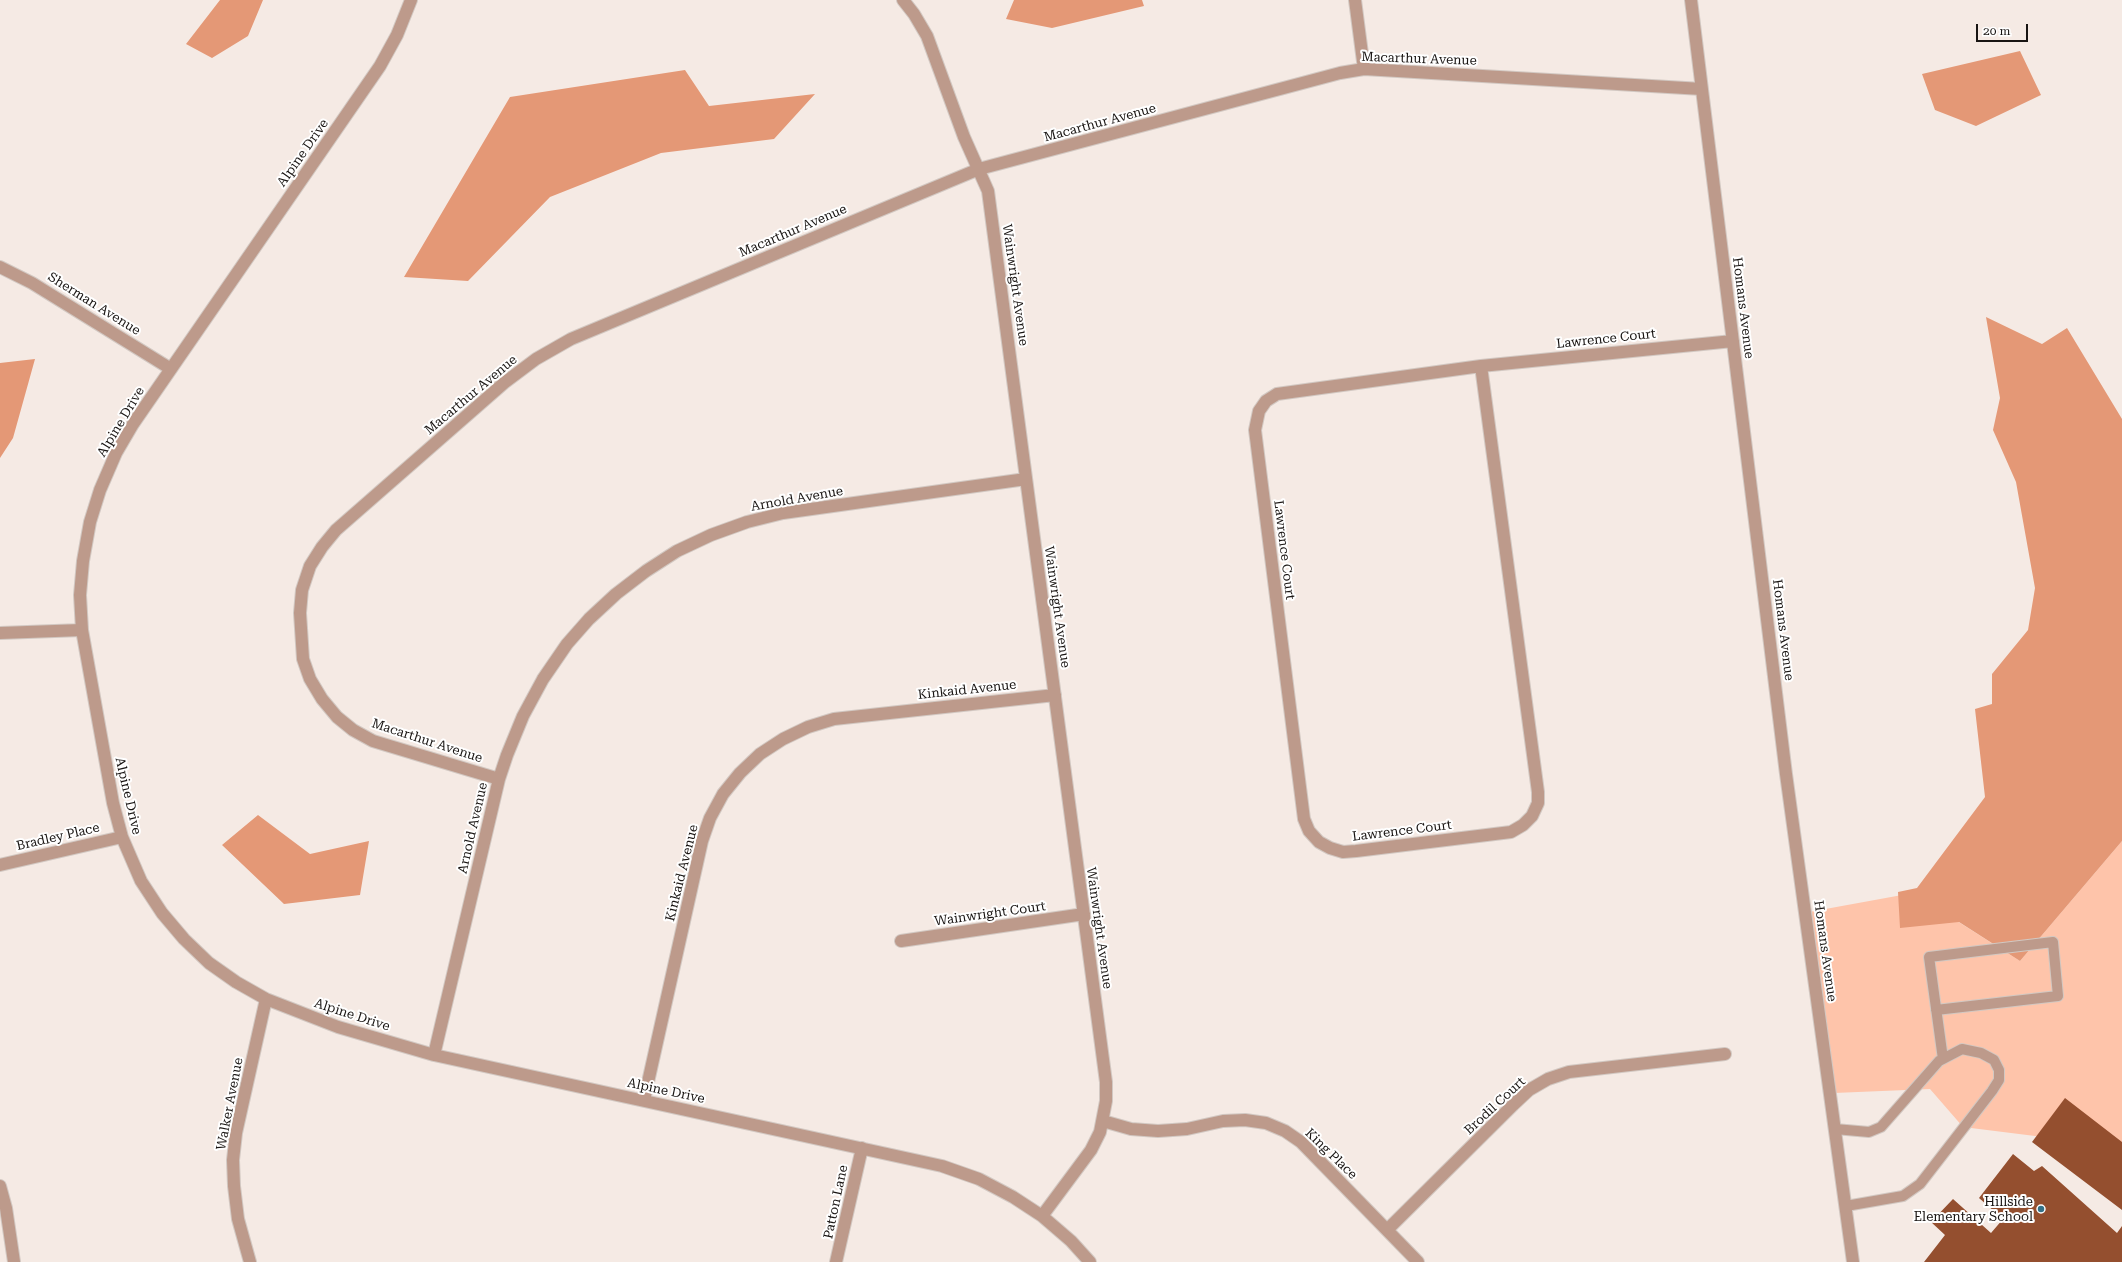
<!DOCTYPE html>
<style>
body{margin:0}
#map{position:relative;width:2122px;height:1262px;overflow:hidden;background:#f5eae4;font-family:"Roboto Serif",serif}
canvas{display:block}
.scale{position:absolute;left:1976px;top:24px;width:52px;height:18px;box-sizing:border-box;border:2px solid #181412;border-top:0;padding-left:5px;font-size:12px;line-height:14px;white-space:nowrap;color:#181412;-webkit-text-stroke:3px #fff;paint-order:stroke}
</style>
<div id="map">
<canvas width="2122" height="1262"></canvas>
<div class="scale">20 m</div>
</div>
<script>
const c = document.querySelector('canvas').getContext('2d');
c.lineJoin = 'round';
function fillPath(path, color) {
  c.fillStyle = color;
  c.fill(path, 'evenodd');
}
function toPath(rows) {
  const path = new Path2D();
  for (const r of rows) {
    path.moveTo(r[0], r[1]);
    for (let i = 2; i < r.length; i += 2) path.lineTo(r[i], r[i + 1]);
  }
  return path;
}
function stroke(path, color, width, dash) {
  c.strokeStyle = color;
  c.lineWidth = width;
  c.lineCap = dash ? 'butt' : 'round';
  c.setLineDash(dash || []);
  c.stroke(path);
}
function drawText(font, color, halo, rows, align = 'center') {
  c.font = font + ' "Roboto Serif",serif';
  c.lineWidth = 4;
  c.setLineDash([]);
  c.textBaseline = 'middle';
  c.strokeStyle = halo;
  c.fillStyle = color;
  for (const [text, x, y, turn = 0] of rows) {
    c.save();
    c.translate(x, y);
    c.rotate((+turn || 0) * Math.PI / 180);
    c.textAlign = isNaN(turn) ? turn : align;
    if (halo) c.strokeText(text, 0, 0);
    c.fillText(text, 0, 0);
    c.restore();
  }
}
fillPath(toPath([
 [2122,841,2122,1195,2051,1138,1963,1127,1930,1089,1834,1093,1809,912,1913,893,2020,961]
]), '#fec4aa');
fillPath(toPath([
 [220,0,263,0,248,36,212,58,186,44],
 [1014,0,1142,0,1144,6,1052,28,1006,19],
 [2020,51,2041,95,1976,126,1935,110,1922,74],
 [685,70,709,106,815,94,774,139,661,153,550,197,468,281,404,277,510,97],
 [1986,317,2042,344,2067,328,2122,419,2122,841,2020,961,1959,922,1900,928,1898,892,1917,888,1985,797,1975,709,1992,704,1992,674,2028,630,2035,588,2016,482,1993,430,2000,398],
 [35,359,13,438,0,458,0,363],
 [258,815,310,854,369,841,360,895,284,904,222,845]
]), '#e49876');
fillPath(toPath([
 [2065,1098,2122,1142,2122,1210,2032,1142],
 [2013,1154,2034,1171,2042,1166,2117,1233,2122,1226,2122,1262,1924,1262,1945,1235,1931,1222,1953,1199,1991,1233,2003,1219,1979,1198]
]), '#944f2f');
const service = toPath([
 [1936,1010,2058,996,2053,942,1929,957,1943,1059],
 [1835,1129,1869,1132,1881,1127,1939,1061,1962,1049,1981,1053,1994,1060,1999,1070,1999,1080,1992,1091,1920,1184,1903,1196,1846,1206]
]);
const minor = toPath([
 [411,0,397,35,380,66,133,424,116,453,100,490,90,522,83,561,80,595,82,630,113,803,122,837,141,881,162,913,184,939,209,963,236,982,266,999,338,1027,434,1055,942,1166,979,1179,1013,1197,1042,1216,1071,1241,1090,1262],
 [903,0,914,14,927,36,964,137,988,191,1106,1082,1106,1101,1100,1132,1091,1150,1042,1216],
 [1355,0,1364,69],
 [1691,0,1786,774,1853,1262],
 [0,267,32,283,171,369],
 [1481,366,1538,792,1538,803,1532,816,1523,825,1511,832,1356,851,1343,852,1330,848,1319,842,1309,831,1304,819,1255,430,1259,411,1266,401,1277,394,1481,366,1733,341],
 [0,633,82,630],
 [499,779,373,741,353,730,337,717,322,699,310,679,303,659,300,613,302,590,310,566,322,547,336,530,504,383,536,359,571,339,979,169,1340,73,1364,69,1702,89],
 [0,865,122,837],
 [901,941,1084,914],
 [434,1055,499,779,507,755,523,716,543,679,567,644,589,619,616,594,646,571,677,551,711,535,747,522,783,513,1026,479],
 [644,1100,702,841,710,818,723,794,740,773,760,754,783,739,808,727,834,719,1055,695],
 [1103,1121,1131,1129,1158,1131,1187,1129,1223,1121,1245,1120,1266,1123,1285,1131,1301,1142,1418,1262],
 [0,1186,6,1208,14,1262],
 [1387,1230,1513,1105,1529,1090,1548,1079,1569,1072,1725,1054],
 [250,1262,238,1219,234,1186,233,1160,236,1133,266,999],
 [836,1262,862,1148]
]);
stroke(service, '#d2c8c2', 12);
stroke(minor, '#d2c8c2', 14);
stroke(service, '#bd9a8b', 10);
stroke(minor, '#bd9a8b', 12);
for (const [x, y, r, color] of [
 [2041,1209,4,"#337187"]
]) {
  const dot = new Path2D();
  dot.arc(x, y, r, 0, 2 * Math.PI);
  c.fillStyle = color;
  c.fill(dot);
  stroke(dot, '#fff', 1.5);
}
drawText('13px', '#181412', '#fff', [
 ["Macarthur Avenue",1419,59,2],
 ["Macarthur Avenue",1100,123,-15],
 ["Alpine Drive",303,153,-55],
 ["Macarthur Avenue",793,231,-23],
 ["Wainwright Avenue",1015,285,82],
 ["Sherman Avenue",94,304,32],
 ["Homans Avenue",1743,308,83],
 ["Lawrence Court",1606,339,-6],
 ["Macarthur Avenue",471,395,-40],
 ["Alpine Drive",121,422,-59],
 ["Arnold Avenue",797,499,-10],
 ["Lawrence Court",1284,550,83],
 ["Wainwright Avenue",1057,607,82],
 ["Homans Avenue",1783,630,83],
 ["Kinkaid Avenue",967,690,-6],
 ["Macarthur Avenue",427,741,18],
 ["Alpine Drive",128,796,77],
 ["Arnold Avenue",473,828,-77],
 ["Lawrence Court",1402,831,-7],
 ["Bradley Place",58,837,-13],
 ["Kinkaid Avenue",682,873,-76],
 ["Wainwright Court",990,914,-8],
 ["Wainwright Avenue",1099,928,82],
 ["Homans Avenue",1825,951,82],
 ["Alpine Drive",352,1015,18],
 ["Alpine Drive",666,1091,12],
 ["Walker Avenue",230,1104,-79],
 ["Brodil Court",1495,1106,-43],
 ["King Place",1331,1154,44],
 ["Patton Lane",836,1202,-78]
]);
drawText('13px', '#181412', '#fff', [
 ["Hillside",2033,1202],
 ["Elementary School",2033,1217]
], 'right');
</script>
